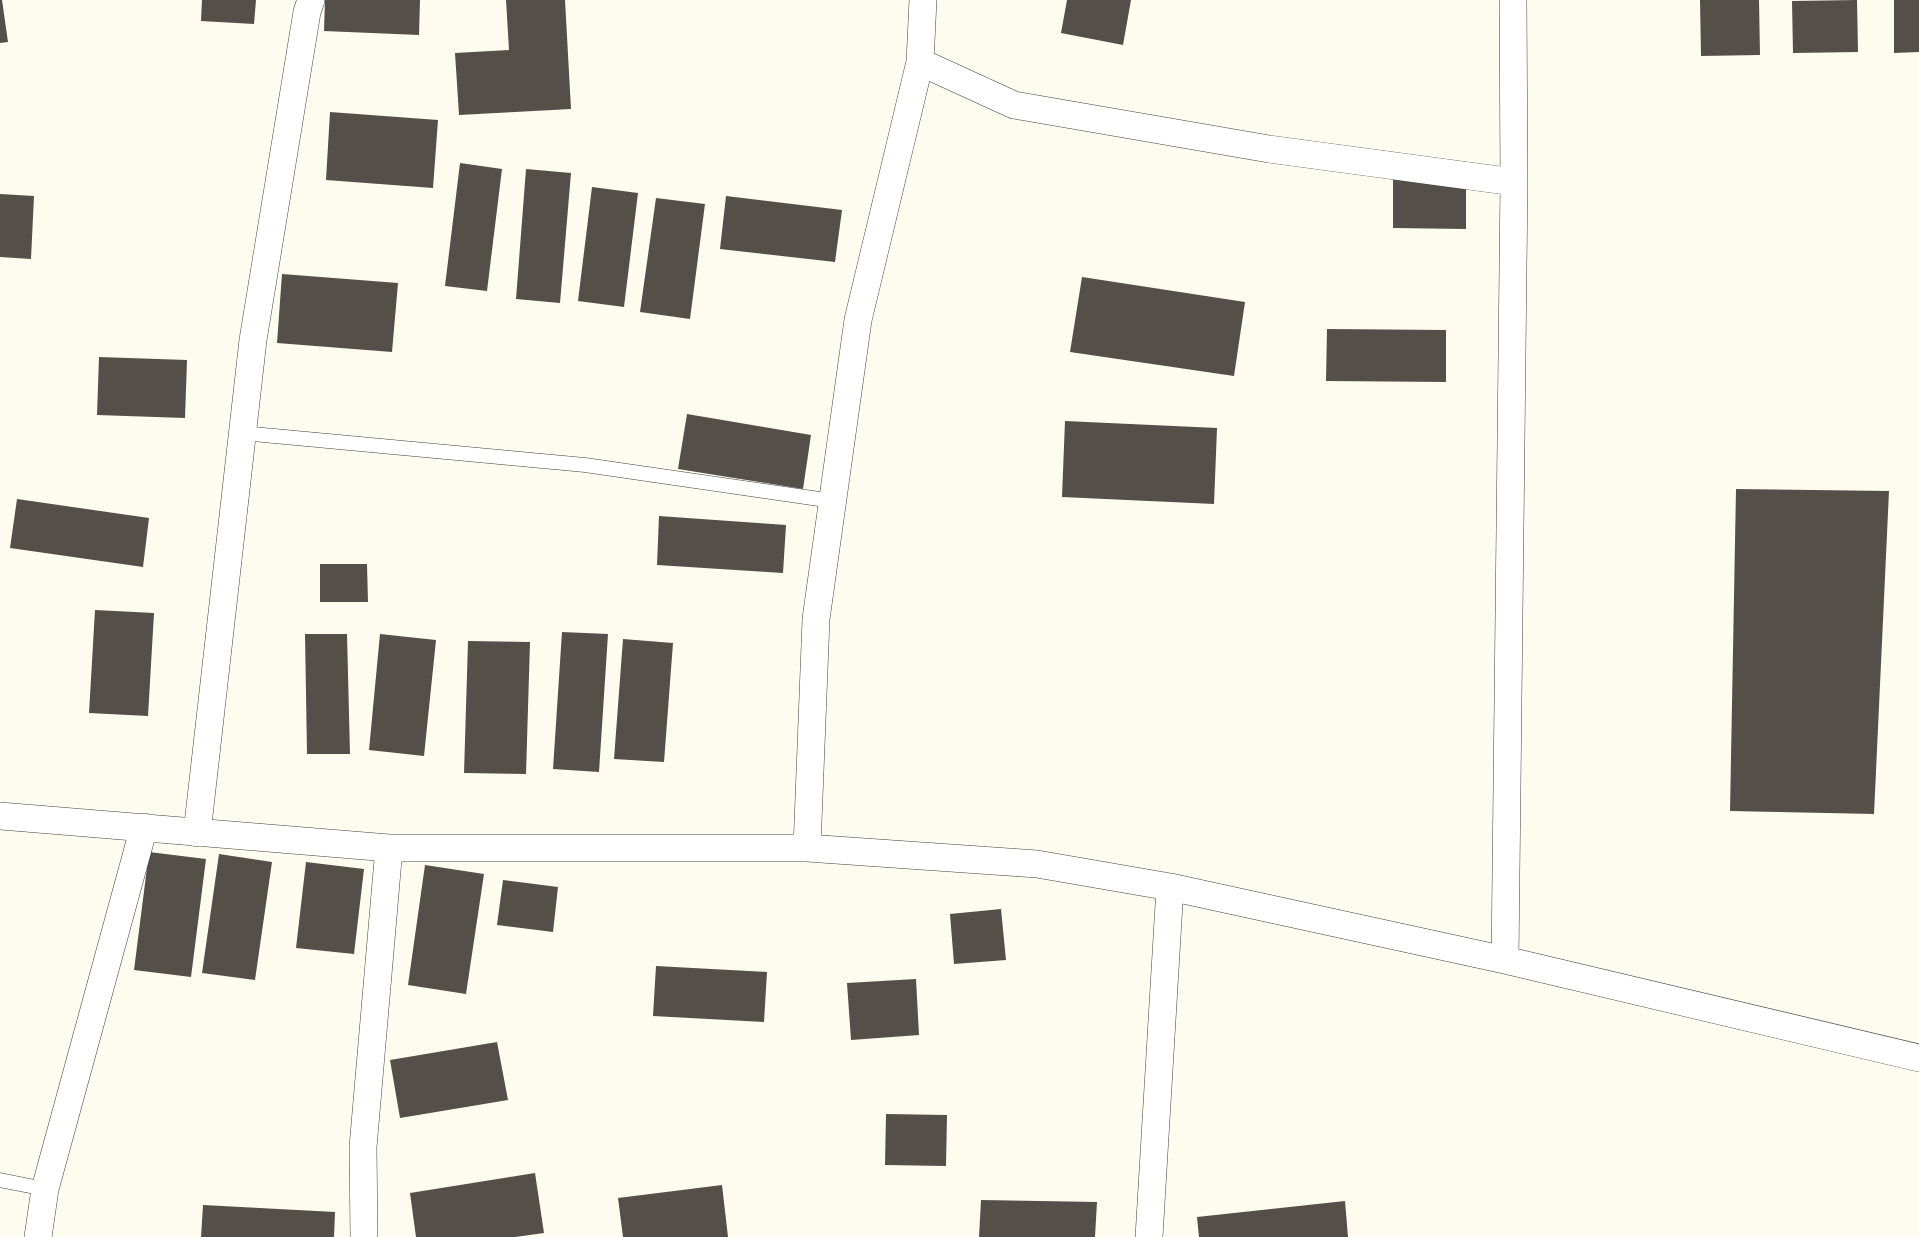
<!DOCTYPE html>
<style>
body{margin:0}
canvas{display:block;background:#fefcee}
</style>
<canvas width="1919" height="1237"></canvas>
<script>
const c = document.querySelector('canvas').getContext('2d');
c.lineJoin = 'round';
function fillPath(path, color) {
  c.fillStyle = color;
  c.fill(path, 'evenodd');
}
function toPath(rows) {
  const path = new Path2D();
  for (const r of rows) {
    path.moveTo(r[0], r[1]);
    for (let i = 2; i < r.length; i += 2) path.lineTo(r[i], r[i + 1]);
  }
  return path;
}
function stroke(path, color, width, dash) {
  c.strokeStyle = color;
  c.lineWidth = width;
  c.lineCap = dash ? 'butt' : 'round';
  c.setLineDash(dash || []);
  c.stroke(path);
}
fillPath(toPath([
 [0,0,2,0,8,42,0,43],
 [202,0,256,0,254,24,201,21],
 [325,0,420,0,419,35,324,31],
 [506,0,565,0,571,109,459,115,455,53,509,50],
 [1067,0,1131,0,1123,45,1061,33],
 [1700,0,1759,0,1760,55,1701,56],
 [1857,0,1858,52,1793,53,1792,1],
 [1894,0,1919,0,1919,52,1894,53],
 [330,112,438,120,433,188,326,180],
 [460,163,502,169,487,291,445,286],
 [526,169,571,173,560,303,516,299],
 [1393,177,1466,178,1466,229,1393,228],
 [592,187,638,193,624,307,578,301],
 [0,194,34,196,31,259,0,257],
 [726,196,842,210,835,262,720,249],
 [656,198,705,204,690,319,640,312],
 [282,274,398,283,392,352,277,343],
 [1082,277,1245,302,1234,376,1070,352],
 [1327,329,1446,330,1446,382,1326,381],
 [99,357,187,360,185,418,97,415],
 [687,414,811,435,803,489,678,469],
 [1065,421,1217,428,1214,504,1062,497],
 [1736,489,1889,491,1874,814,1730,811],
 [17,499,149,518,143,567,10,548],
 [659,516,786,525,783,573,657,565],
 [320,564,367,564,368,602,320,602],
 [95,610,154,613,148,716,89,713],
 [562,632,608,634,599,772,553,769],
 [305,634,347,634,350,754,307,754],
 [380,634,436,640,424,756,369,750],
 [623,639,673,643,664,762,614,759],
 [468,641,530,642,526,774,464,773],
 [149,852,206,859,191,977,134,970],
 [219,854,272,862,255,980,202,973],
 [306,862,364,869,354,954,296,948],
 [425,865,484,874,466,994,408,985],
 [503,880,558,887,553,932,497,925],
 [1001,909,1006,960,954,964,950,914],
 [656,966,767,972,764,1022,653,1016],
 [916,979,919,1035,851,1040,847,983],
 [497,1042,508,1100,400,1118,390,1060],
 [886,1114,947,1115,946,1166,885,1165],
 [535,1173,544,1233,515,1237,416,1237,410,1193],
 [722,1185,728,1237,623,1237,618,1198],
 [981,1200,1097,1202,1095,1237,979,1237],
 [1345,1201,1348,1237,1199,1237,1197,1217],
 [203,1205,335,1212,334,1237,201,1237]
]), '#554f4a');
const lane = toPath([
 [242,433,585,465,833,501],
 [0,1180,45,1189]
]);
const street = toPath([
 [920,62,1014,105,1269,149,1514,182],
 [0,816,389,848,807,848,1037,864,1170,887,1505,960,1919,1058],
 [197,833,253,340,307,12,311,0],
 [807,848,816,619,858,320,920,62,923,0],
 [1505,960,1514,182,1513,0],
 [38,1237,45,1189,144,827],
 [364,1237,363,1147,389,848],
 [1149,1237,1170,887]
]);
stroke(lane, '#404040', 15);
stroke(street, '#404040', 28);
stroke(lane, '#fff', 14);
stroke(street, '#fff', 27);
</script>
